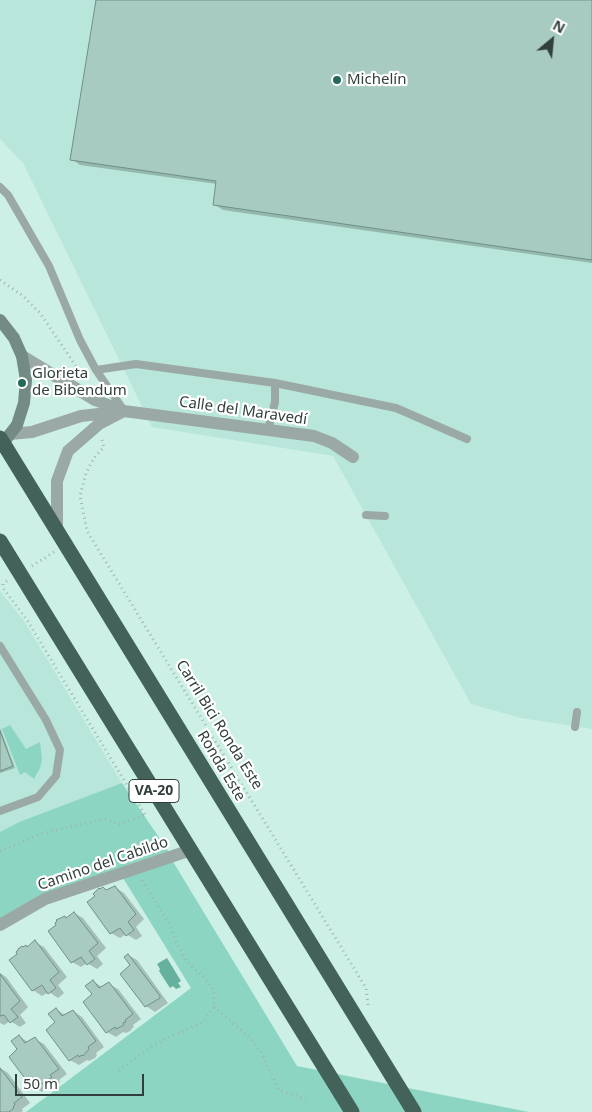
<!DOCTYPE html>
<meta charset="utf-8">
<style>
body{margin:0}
#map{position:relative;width:592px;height:1112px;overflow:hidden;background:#cdf0e6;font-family:"Noto Sans",sans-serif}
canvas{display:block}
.north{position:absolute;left:527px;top:15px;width:50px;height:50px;-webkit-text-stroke:4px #fff;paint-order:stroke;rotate:28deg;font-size:14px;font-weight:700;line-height:20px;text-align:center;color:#31403c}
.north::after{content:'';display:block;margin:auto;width:18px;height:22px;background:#31403c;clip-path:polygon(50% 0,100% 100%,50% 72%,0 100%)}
.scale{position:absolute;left:15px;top:1074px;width:129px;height:22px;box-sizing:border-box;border:2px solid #31403c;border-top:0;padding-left:6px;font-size:15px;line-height:18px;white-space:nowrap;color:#31403c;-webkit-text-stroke:4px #fff;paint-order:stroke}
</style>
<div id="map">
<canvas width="592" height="1112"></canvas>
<div class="north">N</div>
<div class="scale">50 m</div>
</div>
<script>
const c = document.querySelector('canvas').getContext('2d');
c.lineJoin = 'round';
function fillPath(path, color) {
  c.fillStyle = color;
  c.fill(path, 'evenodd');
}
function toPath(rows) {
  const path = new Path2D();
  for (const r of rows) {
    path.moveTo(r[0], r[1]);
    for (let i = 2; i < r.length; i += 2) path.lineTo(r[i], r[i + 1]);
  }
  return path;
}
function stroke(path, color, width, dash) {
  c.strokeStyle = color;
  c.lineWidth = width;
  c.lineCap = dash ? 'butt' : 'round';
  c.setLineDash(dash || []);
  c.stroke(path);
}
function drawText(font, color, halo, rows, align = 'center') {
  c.font = font + ' "Noto Sans",sans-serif';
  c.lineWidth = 4.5;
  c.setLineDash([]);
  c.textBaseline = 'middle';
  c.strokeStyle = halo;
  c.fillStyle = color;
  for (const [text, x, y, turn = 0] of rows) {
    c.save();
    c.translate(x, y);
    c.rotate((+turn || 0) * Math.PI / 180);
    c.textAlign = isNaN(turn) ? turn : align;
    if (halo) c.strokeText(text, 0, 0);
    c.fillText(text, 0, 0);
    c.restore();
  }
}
fillPath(toPath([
 [0,0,592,0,592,729,521,718,471,704,333,456,152,427,23,163,0,139],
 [0,591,24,621,122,783,19,822,0,832]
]), '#b9e6da');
fillPath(toPath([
 [10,725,26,749,40,742,42,759,40,768,34,779,25,772,20,775,2,729],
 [122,783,169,852,139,861,35,899,0,920,0,832,19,822],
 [172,860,297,1066,529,1112,26,1112,191,988,123,878]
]), '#8dd5c3');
fillPath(toPath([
 [167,958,181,981,178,983,181,987,176,989,173,986,170,988,159,971,160,969,157,964]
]), '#66b09e');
fillPath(toPath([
 [97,0,592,0,592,263,223,210,214,204,217,184,80,165,72,159],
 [0,728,15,768,0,773],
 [115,887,124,893,144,919,136,927,142,936,136,940,126,934,120,938,111,933,103,888,107,891],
 [74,913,83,918,106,948,97,956,103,964,97,969,87,963,81,967,72,962,67,919],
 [35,942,44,947,67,977,58,985,64,993,58,998,49,992,42,996,33,990,10,960],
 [128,955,137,960,168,1003,155,1012,146,1006],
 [0,973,6,977,28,1007,20,1015,26,1023,20,1027,10,1021,4,1025,0,1023],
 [93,981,102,987,109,984,118,989,141,1019,133,1025,134,1027,131,1029,132,1030,126,1033,123,1032,116,1037,107,1032,85,1002,93,994],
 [56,1009,65,1015,73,1011,82,1017,104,1047,96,1053,97,1055,95,1058,89,1061,87,1060,79,1065,70,1060,48,1030,56,1022],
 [19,1036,28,1042,35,1039,44,1044,67,1074,59,1080,60,1082,55,1088,50,1087,42,1092,33,1087,11,1057,19,1049],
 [0,1068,8,1073,30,1103,22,1109,23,1111,21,1112,0,1112]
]), '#0003');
const building = toPath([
 [96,0,592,0,592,260,213,205,216,181,70,160,96,0],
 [0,731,13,766,0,771,0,731],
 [115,886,136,914,128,922,134,930,126,936,120,928,110,934,87,902,95,896,93,894,99,888,100,889,103,887,106,890,115,886],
 [74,912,98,943,89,951,95,959,87,965,81,957,71,963,48,931,56,925,55,923,57,921,56,920,65,916,66,918,74,912],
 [35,940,59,972,50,980,56,988,48,994,42,985,32,991,9,960,17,954,16,952,18,950,18,949,22,946,23,947,26,945,27,947,35,940],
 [128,954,160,996,160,998,145,1007,120,974,130,965,124,957,128,954],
 [0,974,20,1001,11,1009,18,1017,10,1023,4,1015,0,1016,0,974],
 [93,980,99,988,109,982,133,1014,125,1020,126,1022,123,1023,124,1025,116,1029,115,1027,106,1033,83,1002,92,994,85,986,93,980],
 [56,1008,62,1016,73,1010,96,1041,88,1047,89,1049,83,1056,82,1055,79,1057,78,1055,69,1061,46,1030,55,1022,48,1014,56,1008],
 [19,1035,25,1043,35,1037,59,1069,50,1075,52,1077,49,1079,50,1080,46,1083,45,1082,42,1084,40,1082,32,1088,9,1057,17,1049,11,1041,19,1035],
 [0,1068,22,1097,14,1103,15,1105,13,1107,14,1108,9,1112,0,1112,0,1068]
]);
fillPath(building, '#a8cbc1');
stroke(building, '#6f9087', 1);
stroke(toPath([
 [0,280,23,296,40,313,82,375],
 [102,440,104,447,94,458,86,473,80,496,87,531,366,988,368,1005],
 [32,566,54,552],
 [7,581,3,584,3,588,27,620,145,815],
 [0,851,44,833,104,819,120,824,147,814],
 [214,1007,248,1036,261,1052,279,1090,306,1099],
 [119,1071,142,1053,165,1039,202,1023,214,1007,214,990,203,976,188,963,175,940,170,925,142,880]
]), '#9bb7af', 3, [1, 4]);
stroke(toPath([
 [0,187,8,195,49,266,80,340,96,370,123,409],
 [96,370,136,364,275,383,396,408,467,439],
 [268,430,275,402,275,383],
 [366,515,385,516],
 [0,646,46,720,60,750,56,776,38,797,0,811],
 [575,727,577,712]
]), '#9aa9a5', 8);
stroke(toPath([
 [22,356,95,400,124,411,314,436,332,443,353,457],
 [10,434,32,432,81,416,117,412],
 [57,532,57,481,68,451,99,424,124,411],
 [0,925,45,899,191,850]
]), '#9aa9a5', 12);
stroke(toPath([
 [0,320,14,338,22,356,26,380,24,403,17,425,0,447]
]), '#748a84', 12);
stroke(toPath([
 [0,438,414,1112],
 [0,541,352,1112]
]), '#42625a', 15);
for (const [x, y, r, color] of [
 [337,80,5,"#24695b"],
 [22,383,5,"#24695b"]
]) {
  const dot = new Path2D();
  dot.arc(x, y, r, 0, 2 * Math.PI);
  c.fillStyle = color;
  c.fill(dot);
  stroke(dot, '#fff', 2);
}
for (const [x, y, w] of [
 [154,791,50]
]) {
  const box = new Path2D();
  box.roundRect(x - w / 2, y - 11.5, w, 23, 4);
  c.fillStyle = '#fff';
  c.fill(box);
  stroke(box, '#31403c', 1);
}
drawText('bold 14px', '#31403c', null, [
 ["VA-20",154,791]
]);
drawText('15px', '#31403c', '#fff', [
 ["Michelín",347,80],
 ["Glorieta",32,374],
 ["de Bibendum",32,391]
], 'left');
drawText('15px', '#31403c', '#fff', [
 ["Calle del Maravedí",243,411,8],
 ["Carril Bici Ronda Este",219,725,58],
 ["Ronda Este",221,766,59],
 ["Camino del Cabildo",103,864,-19]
]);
</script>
